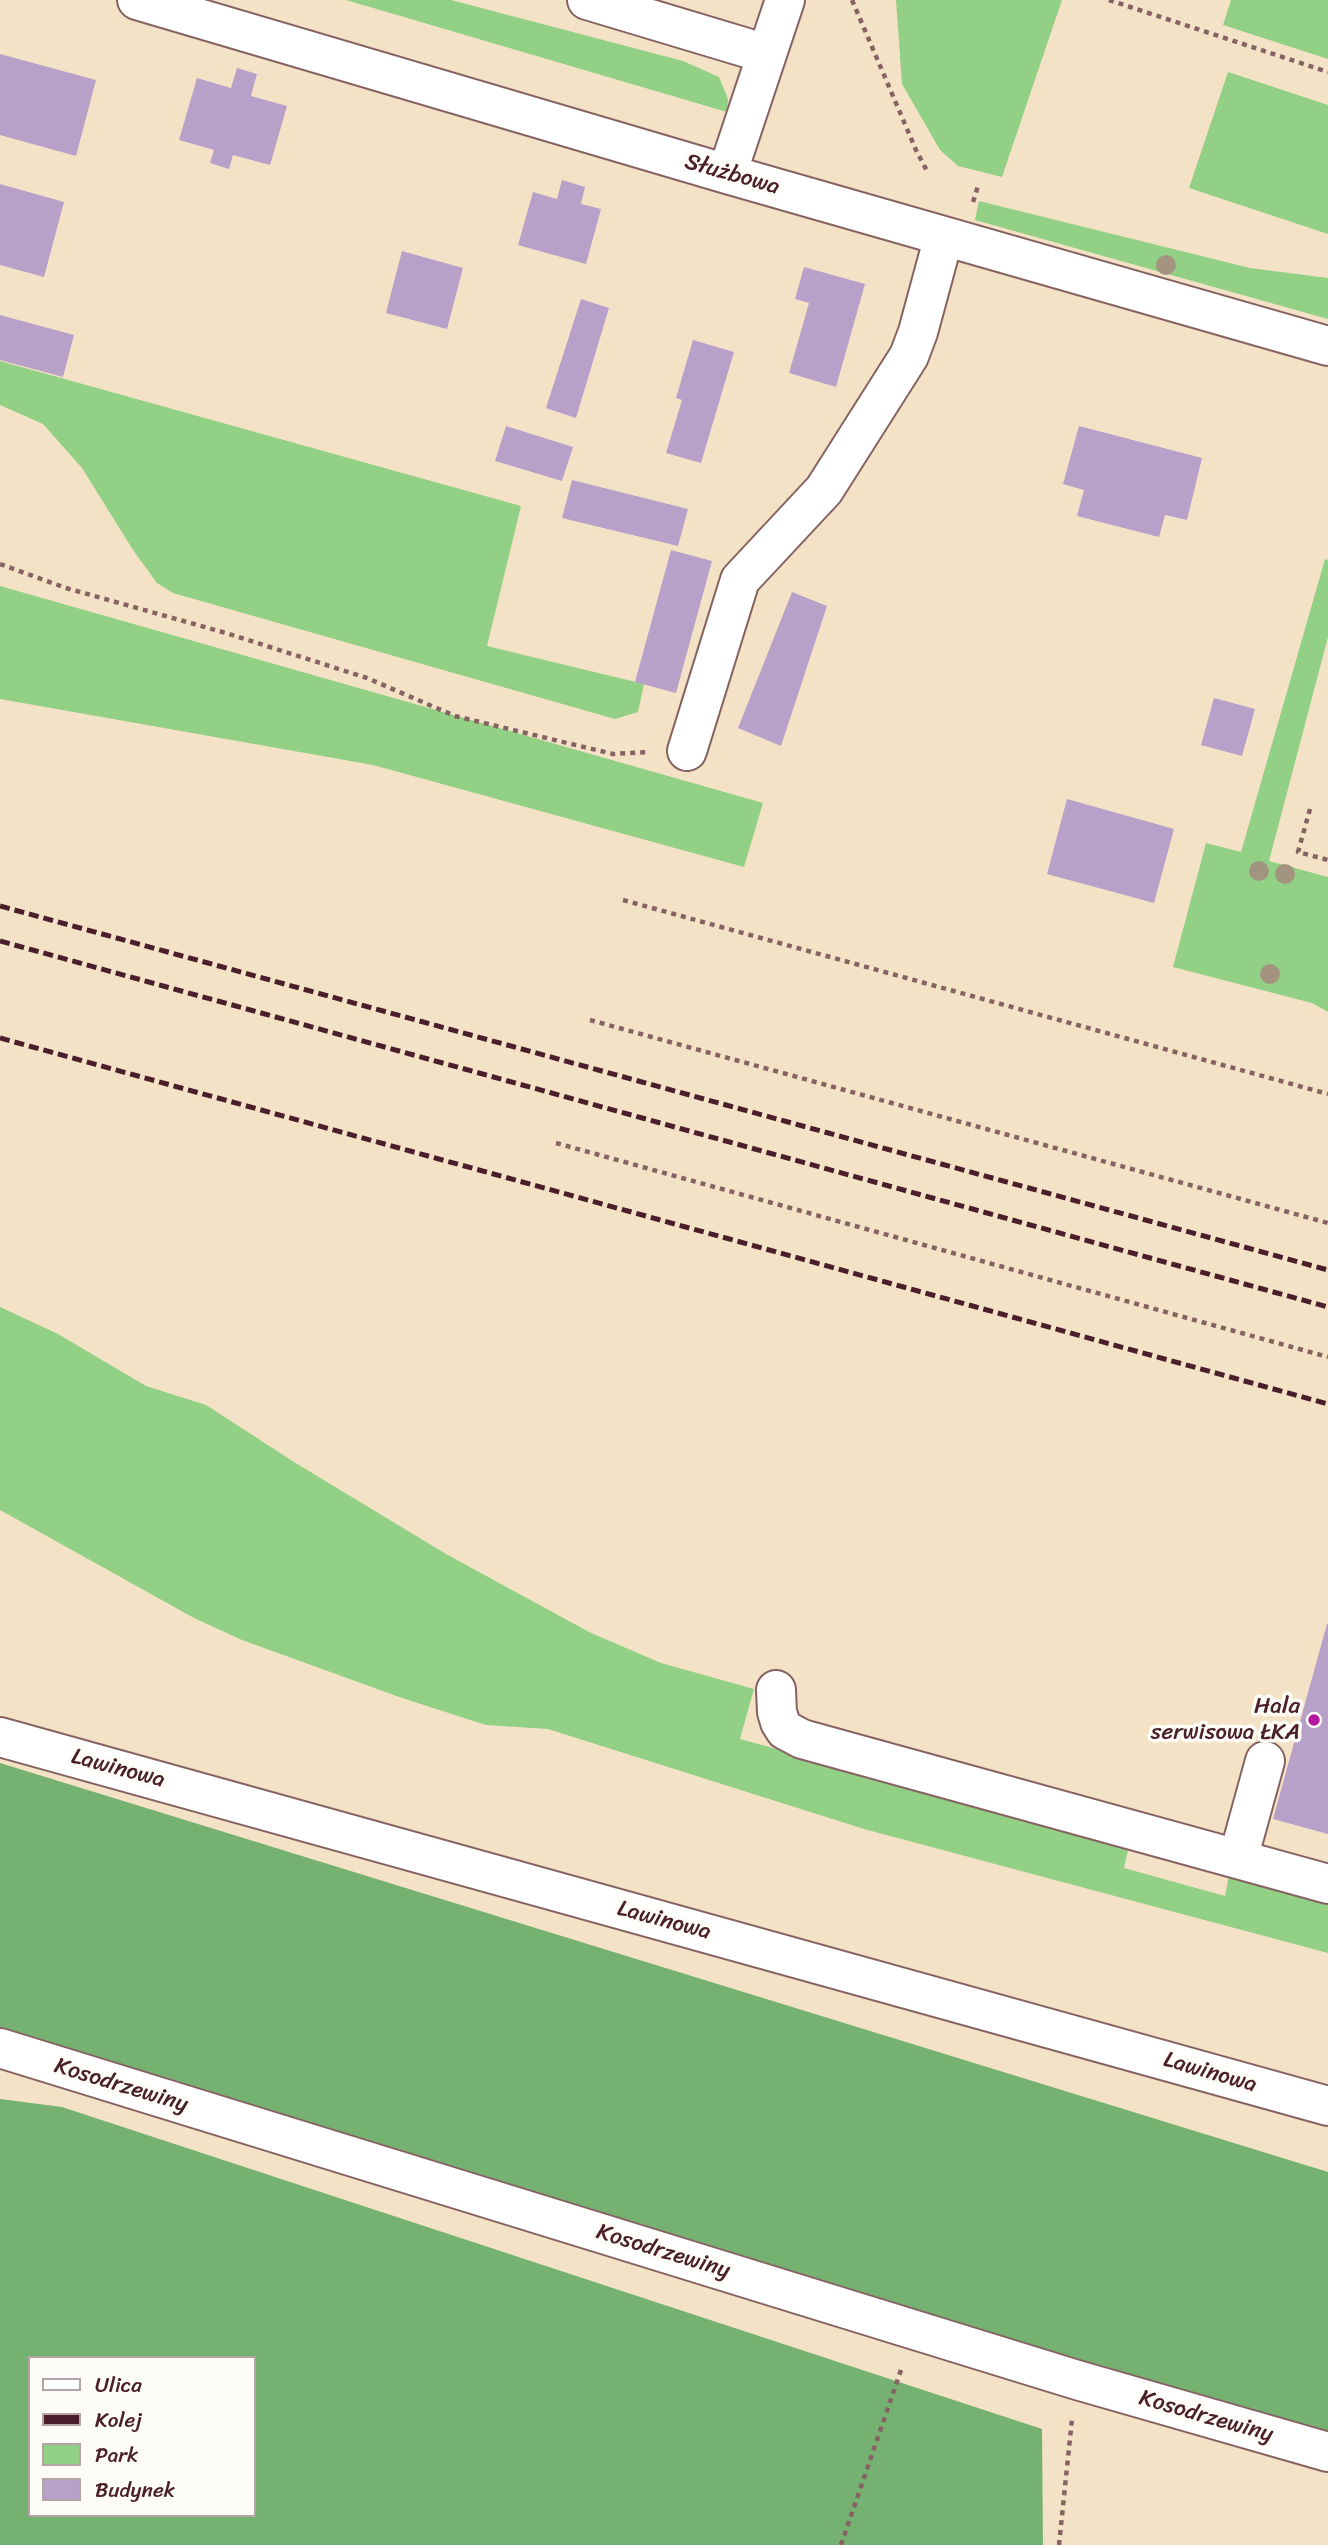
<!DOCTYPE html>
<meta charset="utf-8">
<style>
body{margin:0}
#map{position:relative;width:1328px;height:2545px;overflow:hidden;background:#f4e2c7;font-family:Sriracha,sans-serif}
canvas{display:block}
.legend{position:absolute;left:28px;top:2356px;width:228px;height:161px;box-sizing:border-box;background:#fdfcf7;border:2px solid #b5a4a5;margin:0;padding:9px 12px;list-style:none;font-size:21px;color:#4a1f2b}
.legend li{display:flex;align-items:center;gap:14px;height:35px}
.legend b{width:35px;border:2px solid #b5a4a5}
</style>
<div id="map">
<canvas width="1328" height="2545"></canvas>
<ul class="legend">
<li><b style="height:9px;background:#fff"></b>Ulica</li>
<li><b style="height:9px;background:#4a1f2b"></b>Kolej</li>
<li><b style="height:19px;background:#92d085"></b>Park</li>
<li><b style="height:19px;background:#b8a1c9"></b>Budynek</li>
</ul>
</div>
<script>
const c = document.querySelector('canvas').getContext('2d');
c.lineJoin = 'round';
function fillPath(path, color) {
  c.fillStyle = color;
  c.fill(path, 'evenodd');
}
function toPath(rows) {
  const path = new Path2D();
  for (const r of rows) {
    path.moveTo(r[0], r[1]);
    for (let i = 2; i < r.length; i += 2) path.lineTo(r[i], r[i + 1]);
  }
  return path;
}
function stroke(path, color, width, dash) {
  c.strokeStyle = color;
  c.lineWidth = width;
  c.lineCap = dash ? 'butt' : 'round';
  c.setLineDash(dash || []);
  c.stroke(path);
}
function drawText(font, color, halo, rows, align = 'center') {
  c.font = font + ' Sriracha,sans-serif';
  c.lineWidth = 7;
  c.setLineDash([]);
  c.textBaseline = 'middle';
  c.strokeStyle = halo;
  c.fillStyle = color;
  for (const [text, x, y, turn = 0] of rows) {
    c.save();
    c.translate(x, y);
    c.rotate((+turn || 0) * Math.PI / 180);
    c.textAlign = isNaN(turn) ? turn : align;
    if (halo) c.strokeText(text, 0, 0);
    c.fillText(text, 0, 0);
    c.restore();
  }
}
fillPath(toPath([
 [346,0,451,0,683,61,719,77,728,99,727,112],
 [896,0,1062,0,1002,177,958,166,940,150,902,84],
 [1231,0,1328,0,1328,59,1223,25],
 [1228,72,1328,105,1328,234,1189,188],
 [979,201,1250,268,1328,278,1328,319,975,220],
 [0,361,521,506,487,646,644,684,638,712,615,719,173,593,157,583,133,550,82,468,43,424,0,405],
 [1325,559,1328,560,1328,637,1269,861,1328,877,1328,1012,1312,1003,1173,967,1206,843,1241,852],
 [0,586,763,803,744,867,373,765,0,699],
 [0,1307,58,1334,146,1386,206,1405,294,1462,446,1554,591,1633,661,1663,754,1689,740,1739,1129,1846,1124,1868,1225,1896,1229,1875,1328,1900,1328,1953,864,1829,548,1729,486,1725,402,1698,242,1640,194,1618,0,1510]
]), '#92d085');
fillPath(toPath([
 [0,1763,1328,2172,1328,2452,0,2048],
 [0,2099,62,2107,1042,2429,1043,2545,0,2545],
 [30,2358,254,2358,254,2515,30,2515]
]), '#75b272');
fillPath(toPath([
 [0,54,96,80,76,156,0,135],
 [237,68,257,74,251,96,287,106,270,165,233,155,229,169,210,163,214,150,179,140,197,78,231,88],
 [562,180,585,187,581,204,601,209,586,264,518,245,533,192,557,199],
 [0,184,64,202,44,277,0,265],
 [402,251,463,268,447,329,386,313],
 [804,267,865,284,836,387,789,373,809,303,795,299],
 [581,299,609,308,576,418,546,408],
 [0,315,74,335,63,377,0,360],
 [693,340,734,352,701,463,666,453,682,400,676,398],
 [506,426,573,447,562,481,495,461],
 [1079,426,1202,458,1187,520,1165,515,1159,537,1077,516,1084,490,1063,484],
 [572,480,688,509,678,546,562,518],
 [671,550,712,561,676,693,635,682],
 [792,592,827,606,781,746,738,728],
 [1214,698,1255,709,1242,756,1201,745],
 [1067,799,1174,829,1154,903,1047,874],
 [1327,1624,1328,1624,1328,1834,1273,1819]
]), '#b8a1c9');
const minor = toPath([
 [137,0,727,174,1328,346],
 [587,0,767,54],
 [727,174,785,0],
 [687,751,740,580,824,490,909,356,918,332,944,236],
 [776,1690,777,1712,780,1722,785,1730,802,1739,1328,1884],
 [0,1737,1328,2106],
 [1238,1859,1265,1761],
 [0,2048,1077,2380,1328,2452]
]);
stroke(minor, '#866362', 42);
stroke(toPath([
 [852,0,916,150,927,171],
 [1109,0,1328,72],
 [973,202,978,186],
 [0,564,66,588,226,633,367,678,455,716,613,754,648,752],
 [1310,809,1298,852,1328,860],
 [623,900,1328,1094],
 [590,1020,1328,1223],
 [556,1143,1328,1357],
 [841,2545,902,2367],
 [1059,2545,1072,2419]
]), '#866362', 4.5, [5, 5]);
stroke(minor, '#fff', 38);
stroke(toPath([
 [0,906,1328,1270],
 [0,941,1328,1307],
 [0,1038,1328,1404]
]), '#4a1f2b', 5, [10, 5]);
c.fillStyle = '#a39480';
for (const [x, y] of [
 [1166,265],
 [1259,871],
 [1285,874],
 [1270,974]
]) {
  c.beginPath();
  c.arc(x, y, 10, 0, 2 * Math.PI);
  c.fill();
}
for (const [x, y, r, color] of [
 [1314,1720,7,"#b5179e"]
]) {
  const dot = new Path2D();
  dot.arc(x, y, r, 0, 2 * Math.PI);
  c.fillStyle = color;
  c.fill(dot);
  stroke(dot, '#fdfcf7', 2.5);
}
drawText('23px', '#4a1f2b', '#fdfcf7', [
 ["Służbowa",732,175,16],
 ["Lawinowa",118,1769,15],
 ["Lawinowa",664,1921,15],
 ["Lawinowa",1210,2073,16],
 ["Kosodrzewiny",121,2086,17],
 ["Kosodrzewiny",663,2252,17],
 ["Kosodrzewiny",1206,2417,16]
]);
drawText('23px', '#4a1f2b', '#fdfcf7', [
 ["Hala",1300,1707],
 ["serwisowa ŁKA",1300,1733]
], 'right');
</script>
